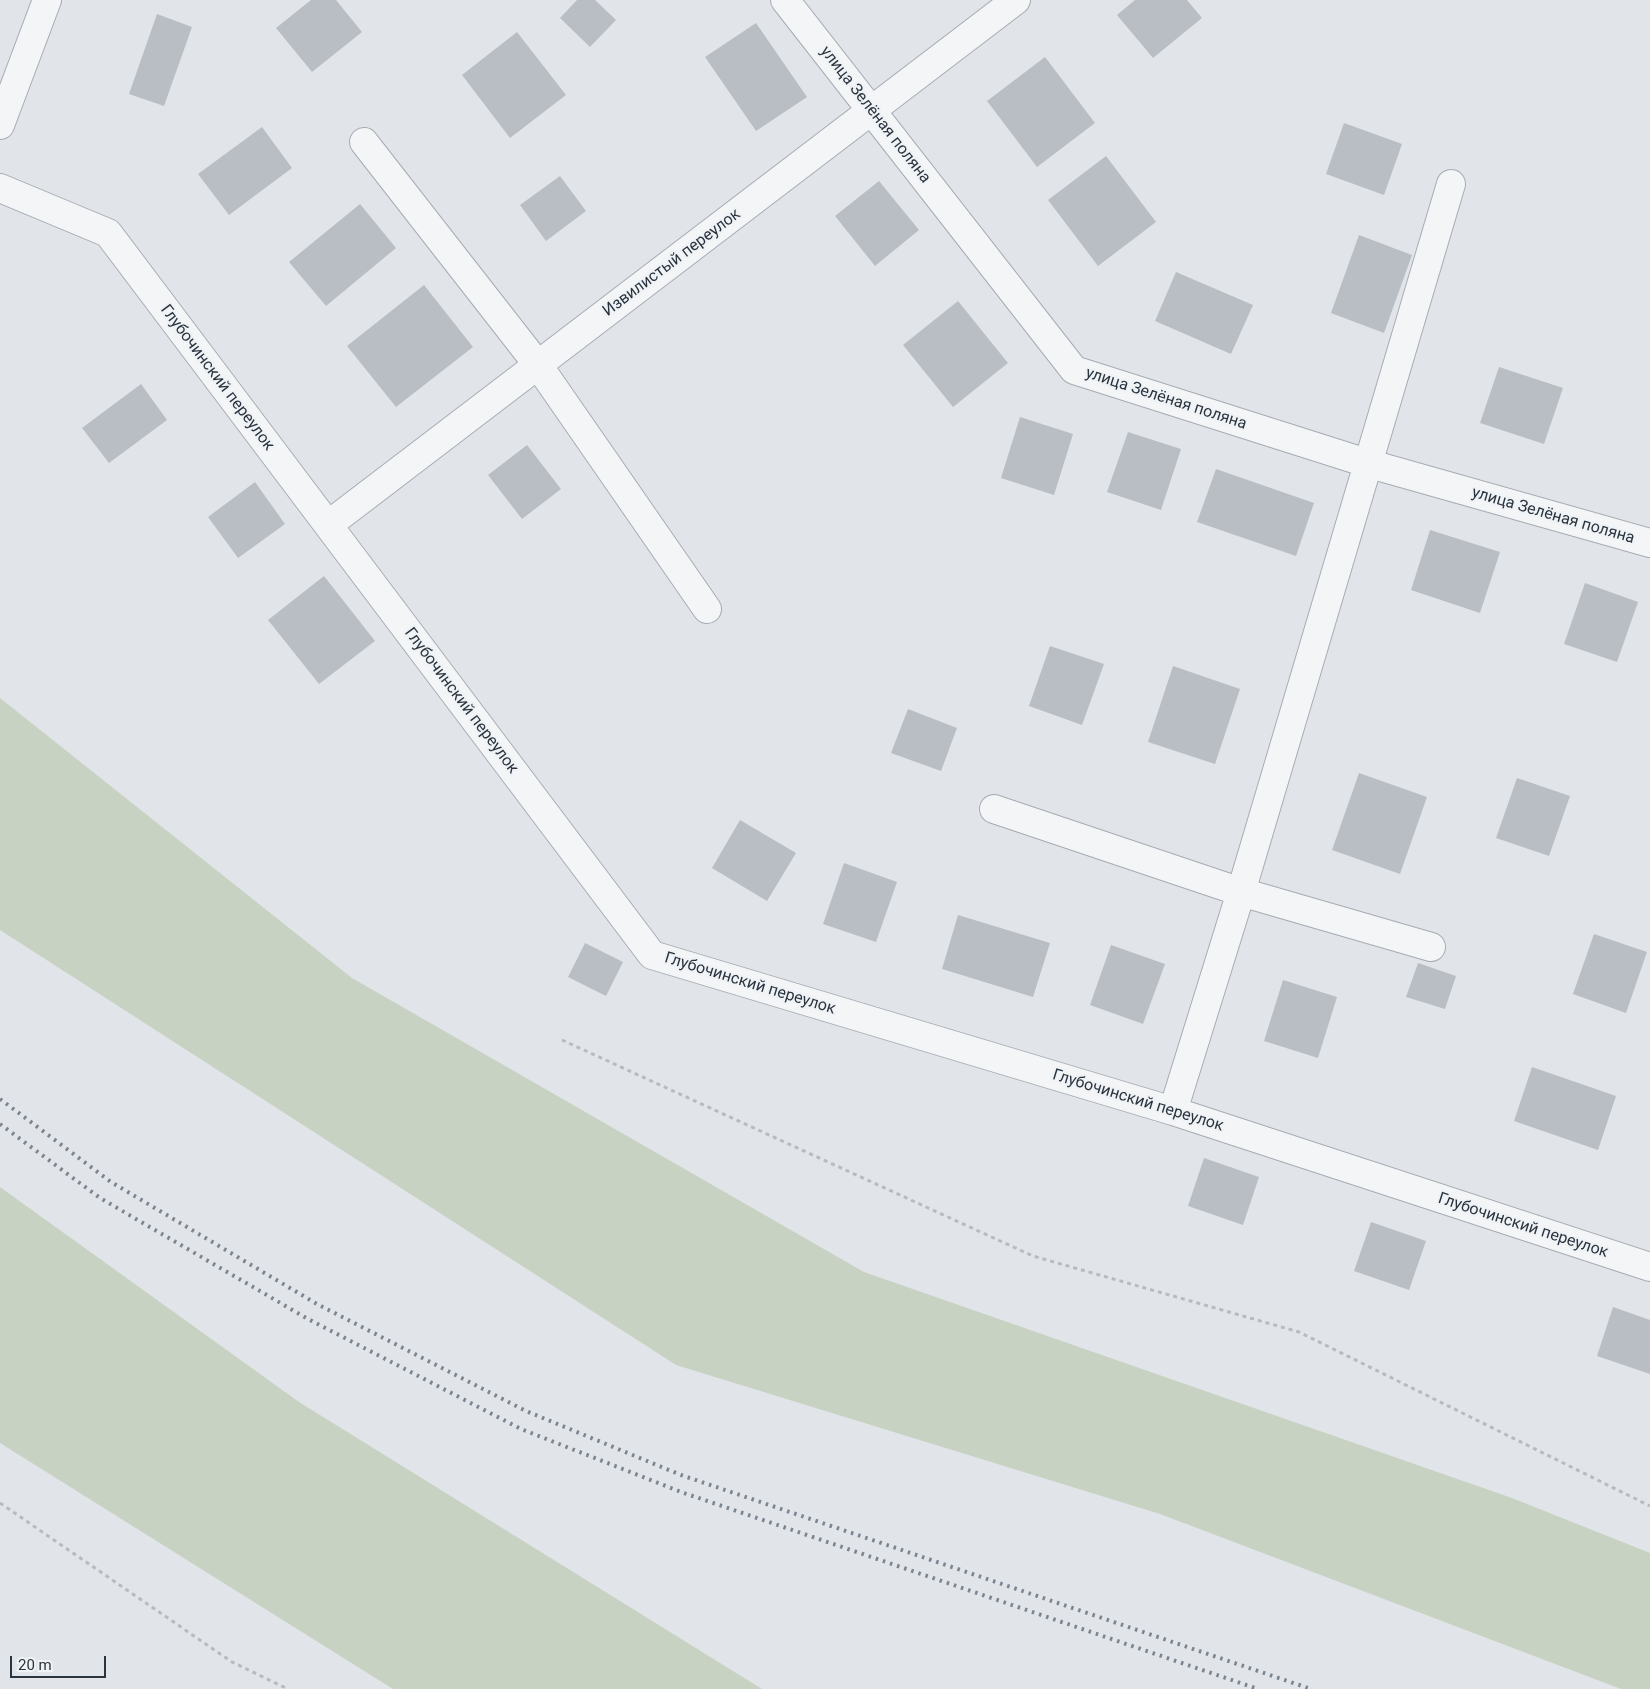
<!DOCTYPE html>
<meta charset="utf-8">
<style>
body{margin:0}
#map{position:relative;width:1650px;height:1689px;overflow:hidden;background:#e1e5e9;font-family:Roboto,sans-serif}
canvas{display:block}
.scale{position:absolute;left:10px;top:1656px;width:96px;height:22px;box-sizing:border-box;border:2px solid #2a343f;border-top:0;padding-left:6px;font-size:15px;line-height:18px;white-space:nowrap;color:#2a343f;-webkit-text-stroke:4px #f0f3f6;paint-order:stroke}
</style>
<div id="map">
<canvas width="1650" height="1689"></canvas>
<div class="scale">20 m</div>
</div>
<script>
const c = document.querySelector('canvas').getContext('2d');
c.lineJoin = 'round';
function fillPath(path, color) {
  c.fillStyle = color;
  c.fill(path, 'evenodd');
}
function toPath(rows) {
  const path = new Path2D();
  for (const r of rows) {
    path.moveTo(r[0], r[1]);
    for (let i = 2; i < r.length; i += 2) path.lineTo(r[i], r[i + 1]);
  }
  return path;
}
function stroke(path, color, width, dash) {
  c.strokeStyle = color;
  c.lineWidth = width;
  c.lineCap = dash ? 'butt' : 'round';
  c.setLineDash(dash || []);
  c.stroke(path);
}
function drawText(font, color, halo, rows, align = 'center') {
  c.font = font + ' Roboto,sans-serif';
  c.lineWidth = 4.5;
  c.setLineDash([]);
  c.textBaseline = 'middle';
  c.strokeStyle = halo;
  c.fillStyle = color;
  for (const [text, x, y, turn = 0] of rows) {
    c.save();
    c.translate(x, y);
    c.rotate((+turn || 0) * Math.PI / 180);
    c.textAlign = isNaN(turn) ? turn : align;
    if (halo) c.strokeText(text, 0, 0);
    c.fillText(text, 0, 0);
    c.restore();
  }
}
fillPath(toPath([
 [0,698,352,978,864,1272,1512,1498,1650,1553,1650,1689,1621,1689,1160,1514,676,1365,0,930],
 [0,1187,299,1402,762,1689,393,1689,0,1443]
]), '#c8d2c3');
fillPath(toPath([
 [311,0,336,0,362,32,312,72,276,28],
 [577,0,595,0,616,20,590,47,560,18],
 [1135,0,1187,0,1202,18,1153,58,1117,15],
 [157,14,192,27,164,106,129,94],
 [756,23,807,97,756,131,705,57],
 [517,32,566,95,510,138,462,75],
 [1045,57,1095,123,1037,167,987,101],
 [1344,123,1402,144,1384,195,1326,174],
 [262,127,292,168,229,215,198,174],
 [1106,156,1156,222,1098,266,1048,200],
 [560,176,586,211,546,241,520,205],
 [879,181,919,230,875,266,835,216],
 [360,204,396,248,326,306,289,262],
 [1359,235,1412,255,1384,333,1331,313],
 [1176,272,1253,305,1231,354,1155,321],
 [424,285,473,347,396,407,347,346],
 [958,301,1008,363,953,407,903,345],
 [1499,367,1563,388,1544,444,1480,423],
 [141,384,167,420,109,463,82,428],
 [1020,417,1073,434,1054,495,1001,478],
 [1128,432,1181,449,1161,510,1107,492],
 [527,445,561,489,522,519,488,475],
 [1216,469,1314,503,1296,556,1197,522],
 [255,482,285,524,238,558,208,517],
 [1430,530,1500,552,1480,613,1411,590],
 [324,576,375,641,319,684,268,620],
 [1585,583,1638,602,1617,662,1564,644],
 [1050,646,1104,664,1082,725,1029,706],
 [1173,666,1240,689,1215,764,1148,742],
 [908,709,957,728,941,771,891,753],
 [1359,773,1427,797,1400,874,1332,850],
 [1517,778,1570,796,1549,856,1496,838],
 [740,820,796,853,767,901,712,868],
 [844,863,897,882,876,942,823,924],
 [958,915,1050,943,1033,997,942,969],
 [1594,934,1647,952,1626,1013,1573,994],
 [585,943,623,962,606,996,568,977],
 [1111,945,1165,964,1143,1024,1090,1005],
 [1418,963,1456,976,1445,1009,1406,997],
 [1283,980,1337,997,1318,1058,1264,1041],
 [1532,1067,1616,1096,1598,1150,1514,1121],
 [1204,1158,1259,1177,1243,1225,1188,1206],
 [1371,1222,1426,1241,1409,1290,1354,1271],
 [1613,1307,1650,1320,1650,1374,1597,1356]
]), '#b9bec5');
const minor = toPath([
 [785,0,1074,370,1370,464,1650,543],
 [0,125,47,0],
 [364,142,538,365,707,609],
 [0,188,108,233,652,955,1173,1111,1650,1267],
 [328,525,1016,0],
 [994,809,1241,892,1431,947],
 [1173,1111,1241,892,1451,184]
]);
stroke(minor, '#a6acb3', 30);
stroke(toPath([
 [562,1040,1033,1256,1299,1332,1650,1506],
 [0,1503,232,1662,288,1689]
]), '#b7bbc0', 3, [4, 4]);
stroke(minor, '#f3f5f7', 28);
stroke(toPath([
 [0,1099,111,1182,317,1304,526,1411,681,1475,1311,1689],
 [0,1124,100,1198,308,1319,521,1429,681,1492,1258,1689]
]), '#7b8591', 4, [2.5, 5]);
drawText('16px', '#2a343f', '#f0f3f6', [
 ["улица Зелёная поляна",875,115,52],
 ["Извилистый переулок",672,263,-37],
 ["Глубочинский переулок",217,378,53],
 ["улица Зелёная поляна",1166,399,18],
 ["улица Зелёная поляна",1553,516,16],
 ["Глубочинский переулок",461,701,53],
 ["Глубочинский переулок",750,984,17],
 ["Глубочинский переулок",1138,1101,17],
 ["Глубочинский переулок",1523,1226,18]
]);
</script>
